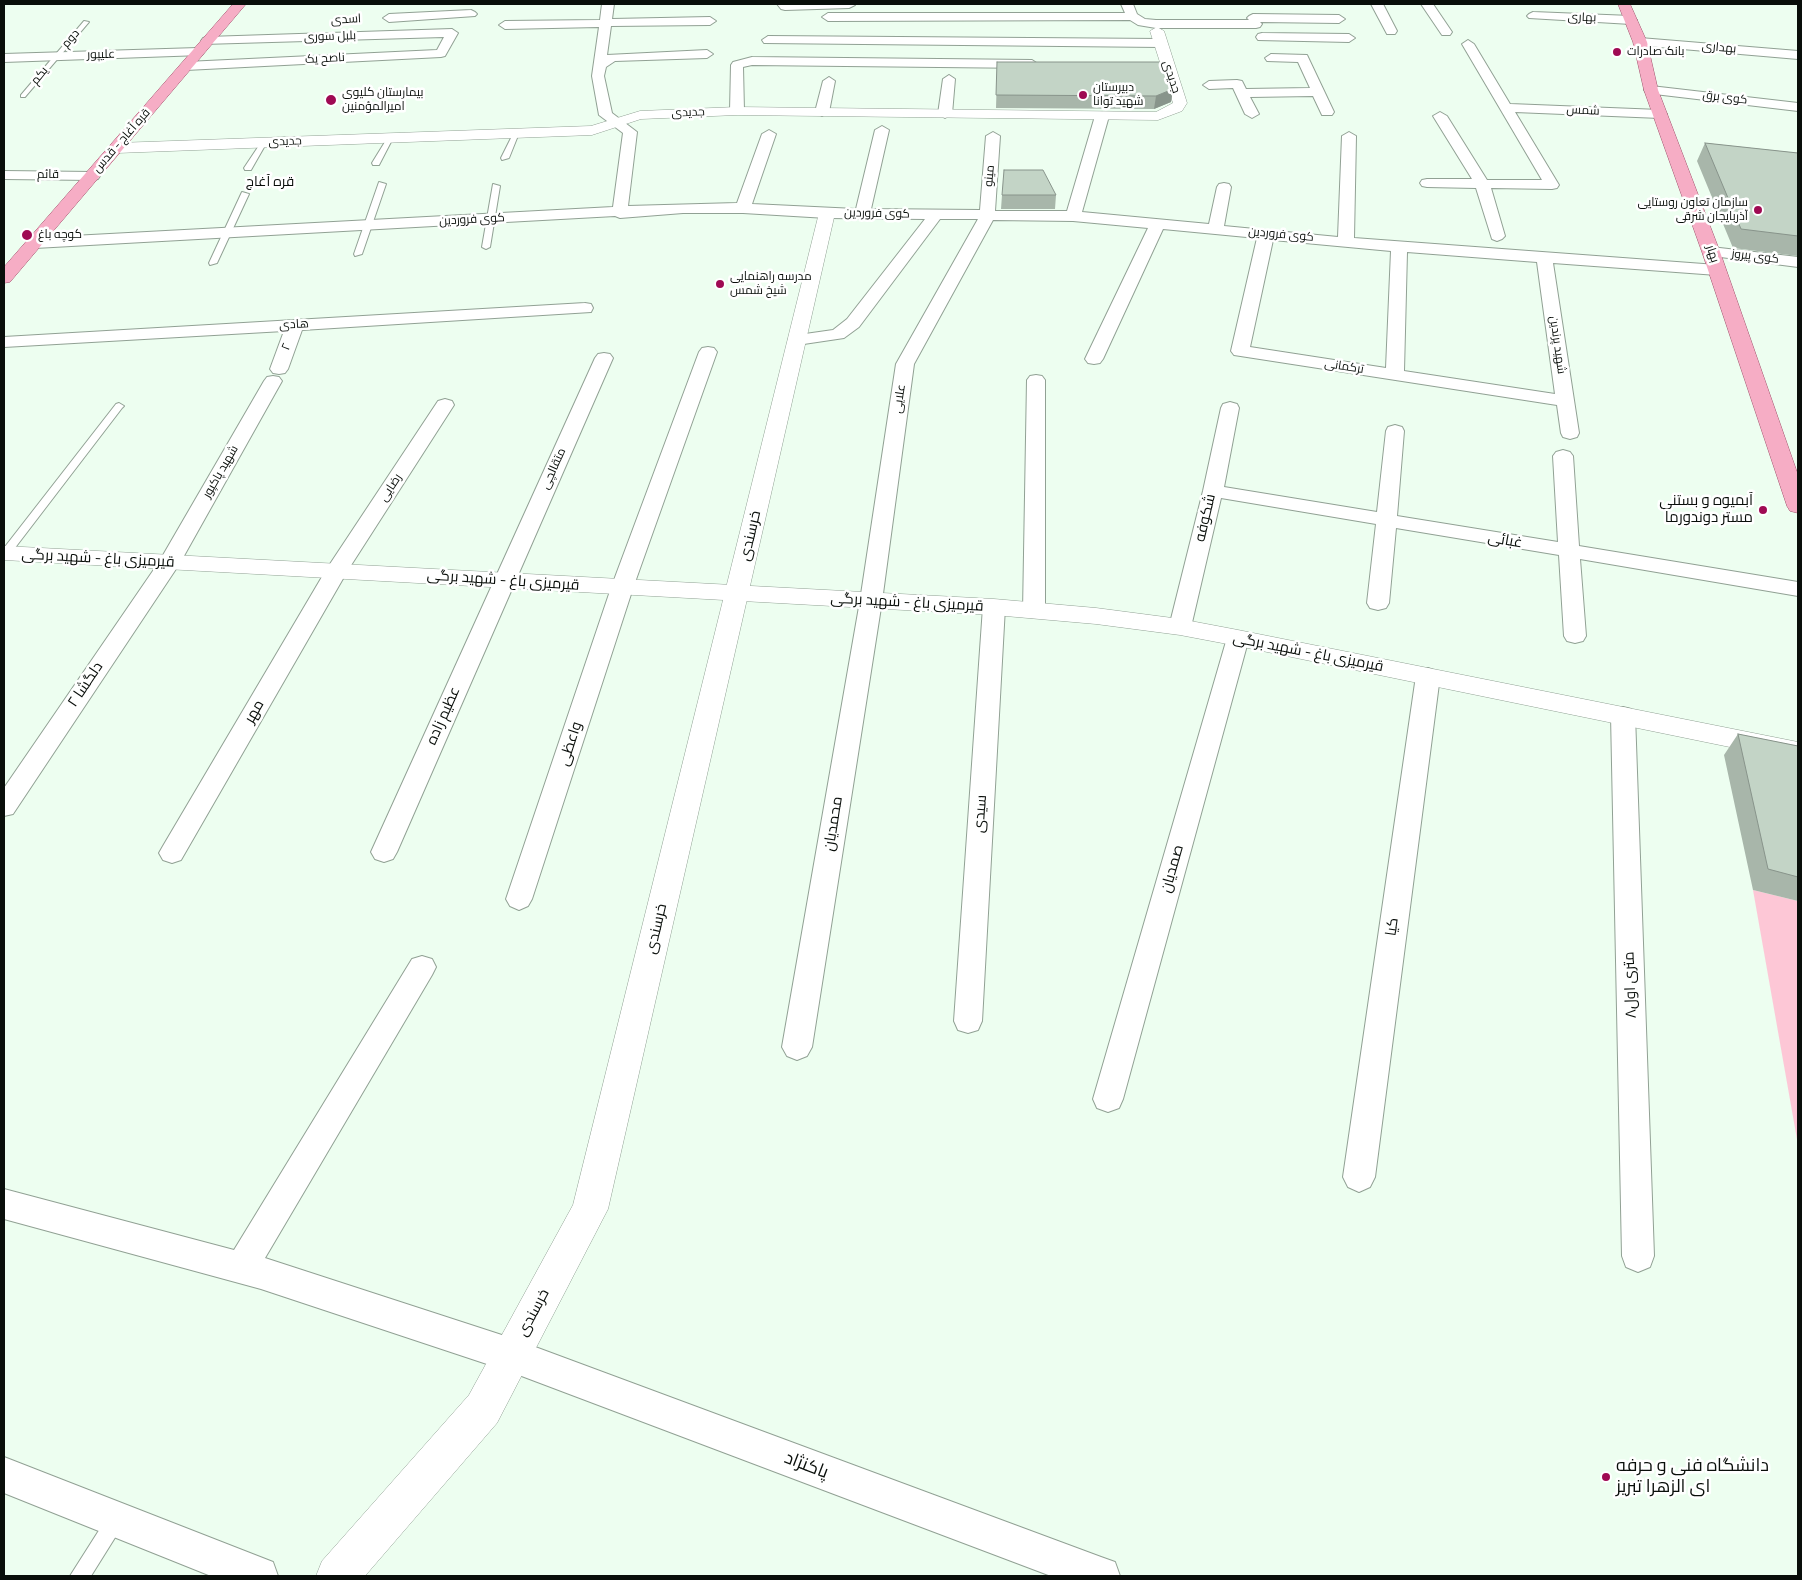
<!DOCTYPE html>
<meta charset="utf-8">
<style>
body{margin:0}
#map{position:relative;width:1802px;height:1580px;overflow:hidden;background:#edfef0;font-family:"Titillium Web",sans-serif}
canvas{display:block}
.frame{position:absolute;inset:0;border:5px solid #090e0a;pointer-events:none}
</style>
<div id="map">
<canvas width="1802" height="1580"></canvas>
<div class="frame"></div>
</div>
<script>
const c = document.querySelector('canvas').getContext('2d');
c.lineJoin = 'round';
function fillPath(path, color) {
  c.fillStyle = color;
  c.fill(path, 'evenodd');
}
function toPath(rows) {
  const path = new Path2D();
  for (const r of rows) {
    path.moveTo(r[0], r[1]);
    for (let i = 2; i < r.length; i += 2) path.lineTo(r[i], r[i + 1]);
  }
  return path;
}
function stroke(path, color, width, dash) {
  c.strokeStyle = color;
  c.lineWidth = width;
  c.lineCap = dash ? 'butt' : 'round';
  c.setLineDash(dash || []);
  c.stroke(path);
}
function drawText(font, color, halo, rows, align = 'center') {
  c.font = font + ' "Titillium Web",Cairo,sans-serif';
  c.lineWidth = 5;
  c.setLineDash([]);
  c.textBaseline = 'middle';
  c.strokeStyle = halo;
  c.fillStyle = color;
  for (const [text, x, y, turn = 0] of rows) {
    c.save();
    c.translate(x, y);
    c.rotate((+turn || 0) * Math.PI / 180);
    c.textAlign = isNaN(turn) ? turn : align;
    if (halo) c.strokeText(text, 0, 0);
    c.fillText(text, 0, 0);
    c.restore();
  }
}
fillPath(toPath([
 [1753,890,1798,901,1798,1145]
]), '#fdc7d6');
const service = toPath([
 [84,21,89,22,25,97,21,97,21,95,84,21],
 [514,132,519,133,509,158,502,160,501,158,514,132],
 [388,137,393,138,379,165,373,165,372,163,388,137],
 [262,141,267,142,251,170,245,170,244,168,262,141],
 [379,182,386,184,362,254,355,256,354,254,379,182],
 [493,184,500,186,490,247,486,249,482,247,493,184],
 [242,192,249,194,217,263,210,265,209,263,242,192],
 [119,403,124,406,122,408,8,557,4,558,4,548,116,404,119,403],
 [117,1511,124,1513,126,1520,91,1576,70,1576,110,1513,117,1511]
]);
const minor = toPath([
 [602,4,614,4,612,19,710,17,716,21,710,25,611,26,607,55,707,50,713,54,707,58,615,61,606,67,604,76,612,113,637,132,628,206,737,203,762,134,769,130,776,134,752,204,856,209,875,130,882,126,889,130,871,209,980,210,986,136,993,132,1000,136,995,211,1067,211,1095,116,1102,112,1109,116,1082,212,1209,224,1217,187,1219,184,1224,183,1229,184,1231,187,1224,226,1338,237,1342,136,1349,132,1356,136,1354,238,1717,265,1723,267,1725,270,1723,273,1717,275,1553,263,1579,433,1577,437,1570,439,1563,437,1561,433,1557,405,1234,355,1231,351,1257,238,1163,229,1103,359,1100,363,1094,364,1088,363,1085,359,1148,228,1073,221,993,220,914,364,882,601,812,1047,807,1056,797,1060,787,1056,782,1047,860,601,896,364,978,219,940,219,859,327,844,338,797,345,791,344,788,340,791,336,833,330,847,319,925,219,827,218,743,213,683,213,620,218,615,216,35,248,29,246,27,243,29,240,35,238,613,207,623,133,599,115,592,76,599,27,505,29,499,25,505,21,600,20,602,4],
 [1273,240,1391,251,1386,368,1250,347,1273,240],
 [1407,252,1537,262,1555,394,1404,371,1407,252],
 [777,4,854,4,855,5,849,8,785,10,781,9,777,4],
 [1121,4,1133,4,1137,14,1145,19,1156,20,1249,20,1247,18,1249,16,1253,14,1339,15,1345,19,1339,23,1260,22,1262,24,1260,27,1256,28,1156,28,1138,25,1130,20,828,21,822,17,828,13,1125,13,1121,4],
 [1371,4,1383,4,1397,31,1395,34,1387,34,1371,4],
 [1421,4,1433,4,1452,32,1450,35,1442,35,1421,4],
 [471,10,475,12,477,14,475,16,389,22,383,18,389,14,471,10],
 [1533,12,1631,16,1637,20,1631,24,1529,18,1527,16,1529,14,1533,12],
 [452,29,458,33,445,56,441,57,186,70,180,66,186,62,437,50,444,37,203,44,201,41,203,38,207,37,452,29],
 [1262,33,1349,34,1355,38,1349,42,1258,40,1256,37,1258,34,1262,33],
 [768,36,1161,39,1167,43,1161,47,764,43,762,40,768,36],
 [1640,38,1798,51,1798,59,1636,45,1634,42,1640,38],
 [1468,40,1474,44,1510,104,1660,110,1667,114,1660,118,1515,112,1559,185,1557,188,1552,189,1491,188,1505,236,1502,239,1497,241,1492,239,1476,188,1427,187,1422,186,1420,183,1422,180,1427,179,1472,179,1433,116,1440,112,1447,116,1487,180,1542,180,1462,44,1468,40],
 [198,48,204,52,202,55,4,62,4,54,198,48],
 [1271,54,1307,55,1334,112,1332,115,1322,115,1313,96,1250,97,1259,114,1252,118,1245,114,1233,88,1209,89,1203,85,1209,81,1237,80,1242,81,1246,89,1310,88,1298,62,1267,61,1265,58,1271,54],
 [752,57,1032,60,1038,64,1032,68,752,65,743,67,744,111,742,114,732,114,730,111,731,65,733,62,752,57],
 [949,75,955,79,952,114,945,118,938,114,943,79,949,75],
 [829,77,835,81,829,112,822,116,815,112,823,81,829,77],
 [1651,86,1798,103,1798,111,1646,93,1644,90,1646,87,1651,86],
 [4,171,93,172,98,173,100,176,98,179,93,180,4,179,4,171],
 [1711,247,1798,257,1798,267,1705,255,1703,252,1705,249,1711,247],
 [585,303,591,304,593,308,591,312,302,330,288,369,285,373,279,374,273,373,270,369,284,331,4,347,4,337,585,303],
 [708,347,714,348,717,352,633,588,532,899,528,906,519,910,510,906,506,899,611,588,699,352,702,348,708,347],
 [604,353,610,354,613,358,397,852,393,859,384,862,375,859,371,852,595,358,598,354,604,353],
 [1036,375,1042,376,1045,380,1045,611,1042,616,1034,618,1026,616,1023,611,1027,380,1030,376,1036,375],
 [273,376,279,377,282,381,180,563,13,814,4,816,4,788,159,562,264,381,267,377,273,376],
 [445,399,452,401,454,405,348,570,181,860,172,863,163,860,159,853,163,846,326,570,438,401,445,399],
 [1230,402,1237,404,1239,408,1224,487,1377,512,1386,431,1388,427,1395,425,1402,427,1404,431,1397,516,1558,542,1553,456,1556,452,1563,450,1570,452,1573,456,1579,546,1798,582,1798,596,1580,559,1586,636,1583,641,1575,643,1567,641,1564,636,1559,555,1396,528,1389,603,1386,608,1378,610,1370,608,1367,603,1376,524,1221,498,1191,627,1188,632,1180,634,1172,632,1169,627,1203,491,1221,408,1223,404,1230,402],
 [994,600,1002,602,1005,607,982,1021,978,1030,968,1033,958,1030,954,1021,983,607,986,602,994,600],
 [1238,631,1246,633,1249,638,1123,1099,1119,1108,1108,1112,1097,1108,1093,1099,1227,638,1230,633,1238,631],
 [1428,668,1436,671,1440,676,1375,1177,1370,1187,1359,1192,1348,1187,1343,1177,1416,676,1420,671,1428,668],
 [1623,707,1631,709,1635,715,1654,1256,1650,1267,1638,1272,1626,1267,1622,1256,1611,715,1615,709,1623,707],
 [422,956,432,959,436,967,432,975,265,1258,511,1338,1101,1557,1115,1562,1120,1576,1051,1576,511,1372,261,1289,4,1219,4,1189,234,1250,412,959,422,956],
 [4,1457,273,1562,278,1576,211,1576,4,1493,4,1457]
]);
const tertiary = toPath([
 [1157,27,1164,31,1187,103,1182,111,1158,120,737,115,641,119,592,135,117,153,112,151,109,148,112,145,117,143,591,126,640,111,737,107,1156,112,1173,103,1150,31,1157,27],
 [4,546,994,599,1096,608,1180,619,1238,630,1798,742,1798,761,1238,646,1180,635,1096,624,994,615,4,560,4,546]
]);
const secondary = toPath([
 [827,208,833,209,835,213,608,1209,497,1423,365,1576,316,1576,322,1561,469,1395,573,1205,819,213,821,209,827,208]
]);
const primary = toPath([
 [233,4,246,4,10,282,4,283,4,267,233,4],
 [1618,4,1630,4,1647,42,1658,90,1720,252,1798,475,1798,513,1790,511,1787,506,1702,252,1644,90,1633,42,1618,4]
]);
stroke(service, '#91a194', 2);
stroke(minor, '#91a194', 2);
stroke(tertiary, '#91a194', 1);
stroke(secondary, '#91a194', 1);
stroke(primary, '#9f526b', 1);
fillPath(service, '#fff');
fillPath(minor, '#fff');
fillPath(tertiary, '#fff');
fillPath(secondary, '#fff');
fillPath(primary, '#f6adc5');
fillPath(toPath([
 [997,74,1173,89,1171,102,1154,109,996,108],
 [1705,143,1798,153,1798,256,1733,248,1697,161],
 [1002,195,1056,195,1055,209,1001,209],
 [1738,734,1798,746,1798,901,1753,890,1724,755]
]), '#a8b6aa');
fillPath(toPath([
 [1173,89,1171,102,1154,109,1156,96]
]), '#88948b');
const building = toPath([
 [997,62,1164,62,1173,89,1156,96,996,95,997,62],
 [1705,143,1798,153,1798,236,1741,229,1705,143],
 [1004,170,1043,170,1056,195,1002,195,1004,170],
 [1738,734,1798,746,1798,877,1768,869,1738,734]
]);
fillPath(building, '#c3d4c6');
stroke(building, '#88948b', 1);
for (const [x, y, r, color] of [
 [1617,52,5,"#9f0a53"],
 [1083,95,5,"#9f0a53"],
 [331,100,6,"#9f0a53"],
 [1758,210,5,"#9f0a53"],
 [27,235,6,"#9f0a53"],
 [720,284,5,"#9f0a53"],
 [1763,510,5,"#9f0a53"],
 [1606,1477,5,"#9f0a53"]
]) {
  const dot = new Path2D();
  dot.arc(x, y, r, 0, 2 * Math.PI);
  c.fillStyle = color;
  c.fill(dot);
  stroke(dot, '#fff', 2);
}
drawText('12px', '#090e0a', '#fff', [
 ["بهاری",1582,18,2],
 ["اسدی",346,20,-3],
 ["بلبل سوری",330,37,-2],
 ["دوم",71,39,-49],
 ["بهداری",1719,48,5],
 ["علیپور",101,55,-1],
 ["ناصح یک",325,59,-3],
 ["یکم",40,76,-51],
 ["جدیدی",1171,77,72],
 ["کوی برق",1725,98,7],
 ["شمس",1583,111,3],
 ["جدیدی",688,113,-2],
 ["قره آغاج - قدس",122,141,-49],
 ["جدیدی",285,142,-2],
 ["قائم",48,175],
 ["مینو",990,176,-85],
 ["کوی فروردین",877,214,1],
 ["کوی فروردین",472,220,-3],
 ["کوی فروردین",1281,235,5],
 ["بهار",1712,254,72],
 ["کوی پیروز",1755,257,7],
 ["هادی",294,325,-3],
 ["شهید پرندین",1557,345,82],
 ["۲",287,347,-69],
 ["ترکمانی",1344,367,9],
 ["علایی",900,399,-82],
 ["متقالچی",554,469,-66],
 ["شهید پاکپور",221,472,-60],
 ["رضایی",391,488,-57]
]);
drawText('12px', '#090e0a', '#fff', [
 ["بانک صادرات",1627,52],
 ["دبیرستان",1093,88],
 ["شهید توانا",1093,102],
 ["بیمارستان کلیوی",342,93],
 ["امیرالمؤمنین",342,107],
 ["سازمان تعاون روستایی",1748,203,"right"],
 ["آذربایجان شرقی",1748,217,"right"],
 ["کوچه باغ",38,235],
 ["مدرسه راهنمایی",730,277],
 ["شیخ شمس",730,291]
], 'left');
drawText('14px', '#090e0a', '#fff', [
 ["قره آغاج",270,183]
]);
drawText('15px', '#090e0a', '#fff', [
 ["آبمیوه و بستنی",1753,501],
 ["مستر دوندورما",1753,518]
], 'right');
drawText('15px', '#090e0a', '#fff', [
 ["شکوفه",1206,518,-77],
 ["خرسندی",751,536,-77],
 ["غبائی",1505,541,10],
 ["قیرمیزی باغ - شهید برگی",98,559,3],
 ["قیرمیزی باغ - شهید برگی",503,581,4],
 ["قیرمیزی باغ - شهید برگی",907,603,3],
 ["قیرمیزی باغ - شهید برگی",1308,653,11],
 ["دلگشا ۲",86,685,-56],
 ["مهر",255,712,-60],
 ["عظیم زاده",444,716,-66],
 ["واعظی",571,744,-72],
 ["سیدی",981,814,-86],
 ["محمدیان",834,824,-81],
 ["صمدیان",1173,869,-74],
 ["کیا",1393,927,-82],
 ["خرسندی",657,929,-77],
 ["۸متری اول",1631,985,-92],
 ["خرسندی",534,1313,-62]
]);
drawText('18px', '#090e0a', '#fff', [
 ["پاکنژاد",806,1466,21]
]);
drawText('18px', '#090e0a', '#fff', [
 ["دانشگاه فنی و حرفه",1616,1467],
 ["ای الزهرا تبریز",1616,1488]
], 'left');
</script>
